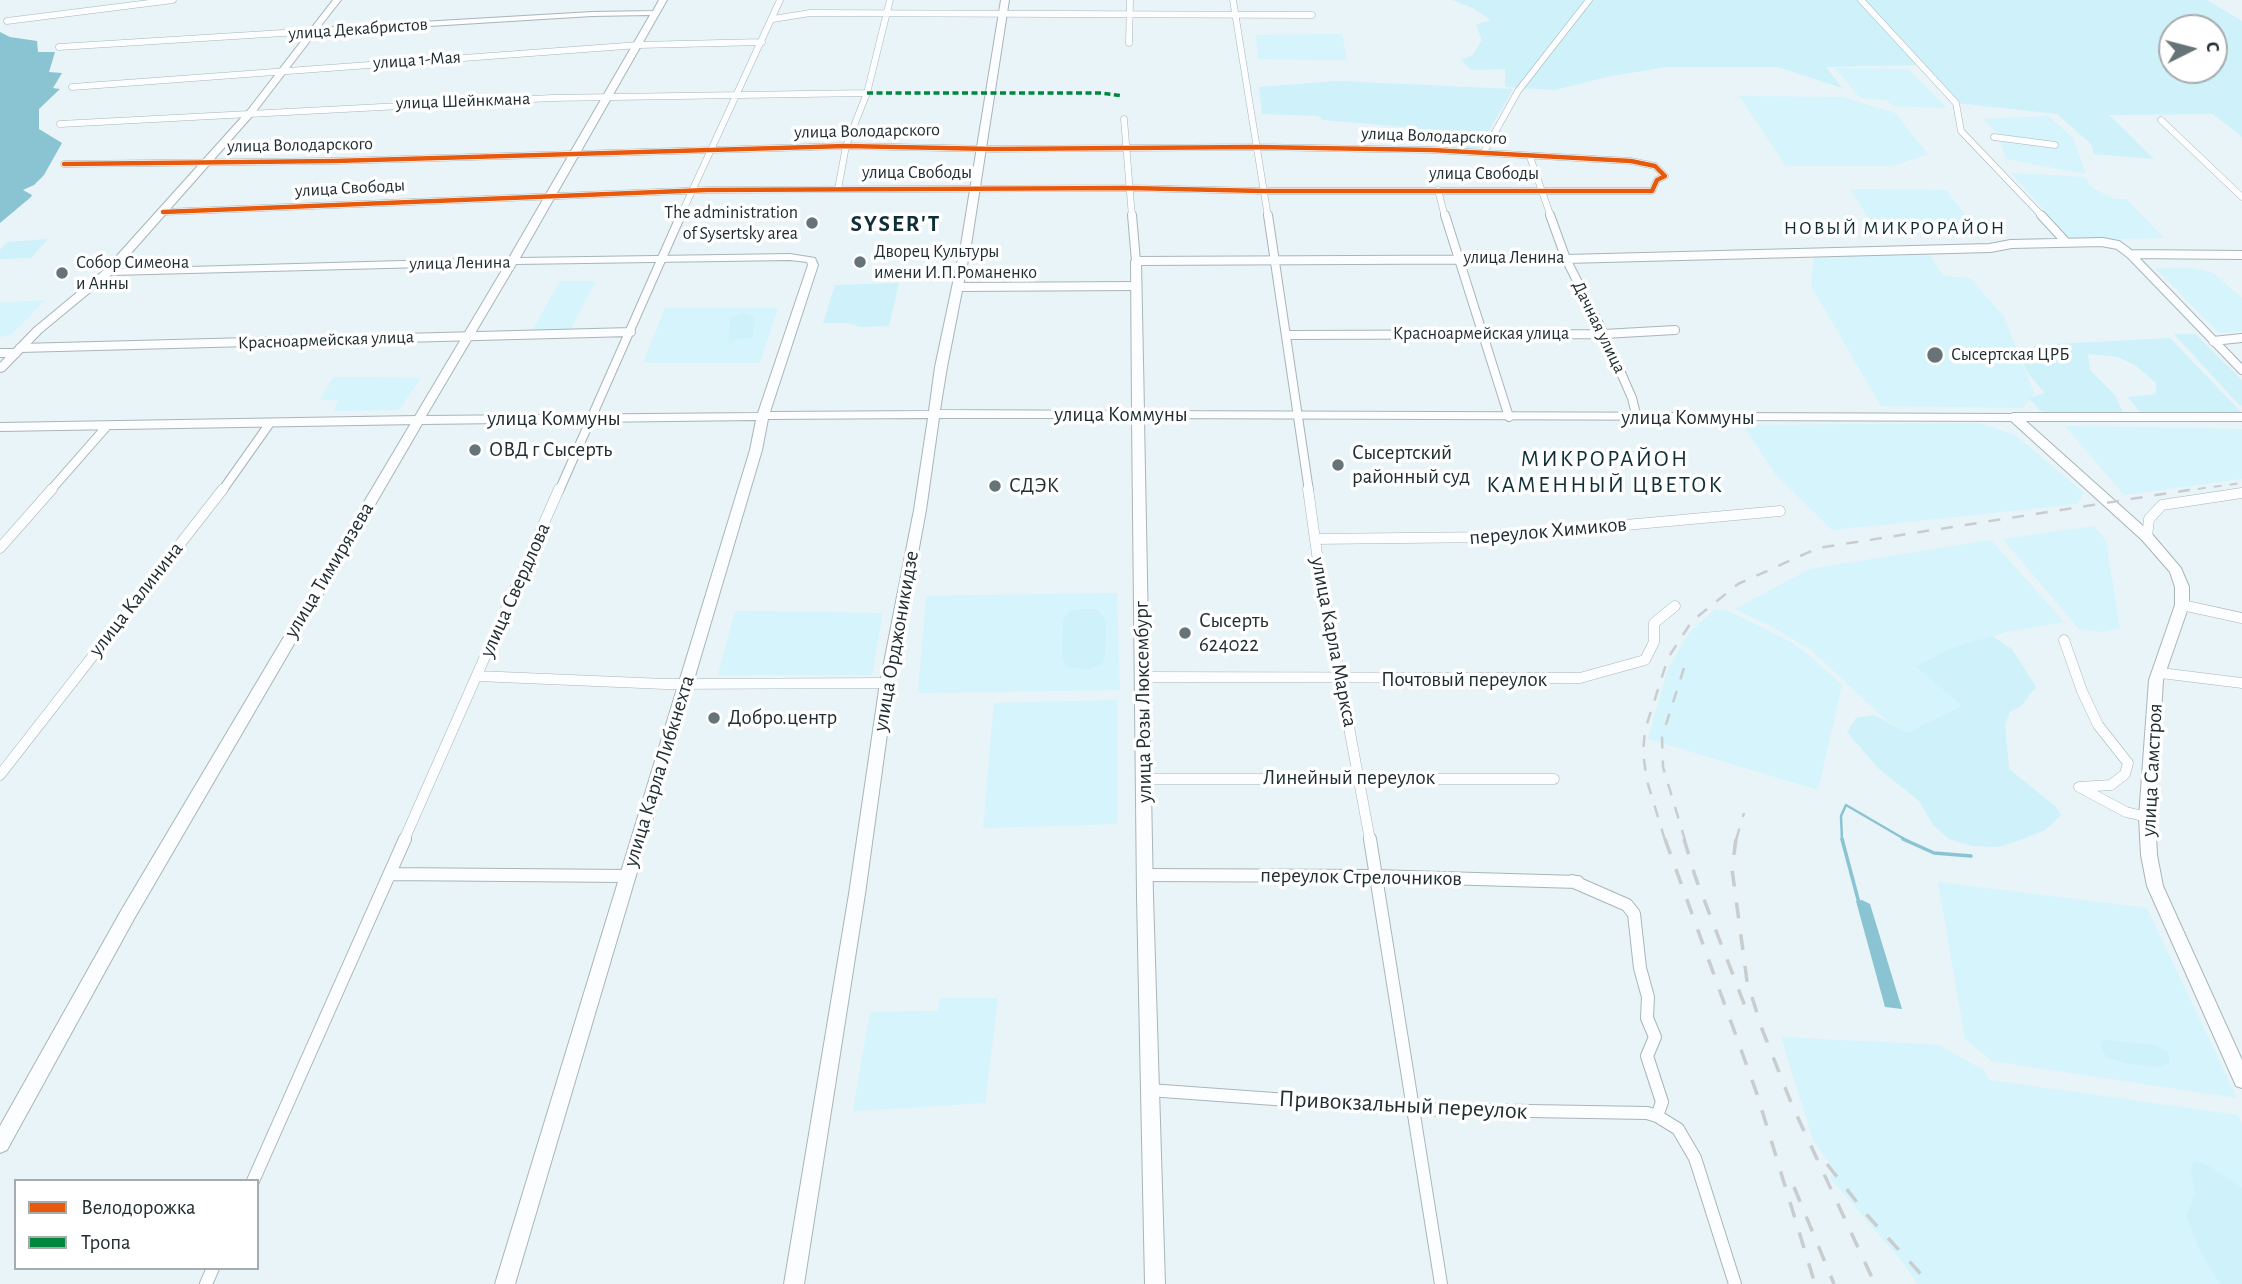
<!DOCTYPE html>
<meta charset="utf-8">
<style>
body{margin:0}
#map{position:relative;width:2242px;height:1284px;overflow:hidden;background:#e8f4f8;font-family:"Alegreya Sans",sans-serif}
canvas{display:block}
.legend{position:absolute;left:14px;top:1179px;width:245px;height:91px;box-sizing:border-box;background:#fff;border:2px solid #a6acad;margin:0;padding:9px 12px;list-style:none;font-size:21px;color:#212f32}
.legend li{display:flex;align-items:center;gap:14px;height:35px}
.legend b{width:35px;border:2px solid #a6acad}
.north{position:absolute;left:2158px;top:14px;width:70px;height:70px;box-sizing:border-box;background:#fff;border:2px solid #a6acad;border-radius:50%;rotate:84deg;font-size:19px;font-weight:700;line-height:28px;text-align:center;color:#212f32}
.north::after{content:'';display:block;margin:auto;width:24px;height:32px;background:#677477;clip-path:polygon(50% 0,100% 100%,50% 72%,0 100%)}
</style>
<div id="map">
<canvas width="2242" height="1284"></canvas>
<ul class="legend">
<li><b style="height:9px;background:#e8590c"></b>Велодорожка</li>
<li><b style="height:9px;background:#00873e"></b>Тропа</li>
</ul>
<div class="north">С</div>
</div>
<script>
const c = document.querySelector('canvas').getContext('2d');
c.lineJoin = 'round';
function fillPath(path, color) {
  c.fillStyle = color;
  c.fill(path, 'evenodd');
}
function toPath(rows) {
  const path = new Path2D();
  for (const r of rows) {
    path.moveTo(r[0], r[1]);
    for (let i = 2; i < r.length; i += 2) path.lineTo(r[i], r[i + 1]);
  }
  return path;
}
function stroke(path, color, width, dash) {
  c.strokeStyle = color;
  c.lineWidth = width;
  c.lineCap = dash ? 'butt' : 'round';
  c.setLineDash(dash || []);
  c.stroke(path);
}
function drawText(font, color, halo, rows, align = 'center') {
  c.font = font + ' "Alegreya Sans",sans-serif';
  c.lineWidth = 7;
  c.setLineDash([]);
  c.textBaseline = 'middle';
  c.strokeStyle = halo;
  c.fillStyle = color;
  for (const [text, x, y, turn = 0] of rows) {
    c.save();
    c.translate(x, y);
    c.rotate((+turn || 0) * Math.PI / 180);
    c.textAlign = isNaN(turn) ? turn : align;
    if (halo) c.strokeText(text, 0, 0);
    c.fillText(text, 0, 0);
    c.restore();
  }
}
fillPath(toPath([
 [1342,34,1347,60,1258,59,1256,35],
 [1835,68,1908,69,1947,108,1893,106,1886,100,1860,98],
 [1739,96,1843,97,1895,113,1928,154,1892,166,1786,166],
 [2048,116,2073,138,2086,174,2006,159,1998,134,1983,119],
 [2011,173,2084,177,2094,189,2114,199,2126,199,2164,238,2071,240],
 [1850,189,1946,190,1974,226,1874,226],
 [1930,255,1943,276,1970,278,2004,317,2034,393,2023,408,1881,406,1811,286,1814,256],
 [2192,268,2213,273,2242,298,2242,331,2219,333,2155,268],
 [560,281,596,281,571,329,532,331],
 [45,300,11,335,0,337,0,303],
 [665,308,778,308,760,363,643,363],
 [333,377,370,377,421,378,399,410,334,411,338,400,320,400],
 [1979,423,2015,435,2084,493,2077,504,1832,530,1776,475,1743,425],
 [2065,426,2242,429,2242,479,2124,495],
 [2094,526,2106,541,2120,628,2101,632,2079,629,2003,539],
 [1991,540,2064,622,2006,632,1952,648,1917,665,1962,706,1906,734,1887,721,1811,650,1769,625,1735,609,1810,569],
 [1117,593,1120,690,918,693,926,596],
 [1715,609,1730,612,1787,640,1804,651,1842,685,1818,790,1648,739,1667,671,1688,634],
 [735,611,883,613,872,675,718,675],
 [1117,700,1117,824,983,828,994,703],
 [1938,882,2147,908,2237,1098,1992,1061,1965,1039],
 [940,998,998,998,985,1103,853,1111,870,1012,938,1011],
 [1781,1037,1939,1045,1983,1070,1989,1080,2238,1115,2242,1124,2242,1284,1918,1284,1901,1260,1829,1177,1836,1171,1813,1140]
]), '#d5f4fc');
fillPath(toPath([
 [1452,0,2207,0,2242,21,2242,137,2213,114,2109,115,2154,159,2094,154,2091,144,2057,114,1957,103,1917,65,1826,67,1842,88,1778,67,1667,67,1611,76,1555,90,1505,87,1505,69,1472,70,1461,60,1473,55,1482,40,1476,25,1491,20,1473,8],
 [2172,28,2214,28,2214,70,2172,70],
 [1337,81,1513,89,1478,150,1463,149,1467,139,1407,135,1406,127,1323,120,1318,116,1262,114,1259,87],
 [48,239,31,258,0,259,0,250,7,242],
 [899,283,889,326,860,327,848,323,823,323,835,285],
 [742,313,755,317,752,337,729,341,730,318],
 [2174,334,2195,334,2242,380,2242,405,2240,406],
 [2170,338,2242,413,2197,416,2140,412,2128,397,2156,394,2156,383,2135,365,2118,357,2088,354,2090,370,2115,395,2123,413,2042,412,2028,398,2045,393,2027,372,2020,356,2036,345],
 [1078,609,1096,609,1106,620,1105,657,1102,664,1088,669,1071,668,1064,663,1062,657,1063,620,1070,611],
 [1992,636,2012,649,2036,687,2022,705,2010,712,2005,724,2009,769,2055,806,2061,815,2045,830,2023,839,1999,847,1972,846,1949,839,1934,826,1919,801,1878,768,1847,732,1856,718,1874,715,1907,733,1962,706,1916,666,1952,648],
 [2109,1040,2153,1045,2167,1051,2170,1063,2158,1067,2129,1064,2108,1058,2102,1050,2101,1042],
 [2194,1162,2204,1163,2242,1188,2242,1284,2220,1284,2199,1249,2187,1217,2195,1192,2191,1170]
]), '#cef1fa');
fillPath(toPath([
 [0,32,10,37,37,41,38,52,55,52,49,72,62,73,53,88,60,89,39,109,39,129,62,143,44,175,34,185,23,190,32,195,31,197,0,223],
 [1862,900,1870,904,1902,1009,1885,1007,1856,901]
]), '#8ac4d2');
stroke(toPath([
 [1842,840,1841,816,1846,805,1906,840]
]), '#8ac4d2', 2.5);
stroke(toPath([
 [1842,839,1859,903],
 [1903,839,1934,853,1971,856]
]), '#8ac4d2', 3.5);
const streetFar3 = toPath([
 [1233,0,1268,217],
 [1861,0,1956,103,1961,131,2043,217],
 [773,19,810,13,1312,15],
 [7,21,173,0],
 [1129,43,1130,0],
 [59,47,315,31],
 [72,87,639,45,762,42],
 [1124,119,1132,217],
 [2161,120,2242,197],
 [60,124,552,98,867,93],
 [1994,137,2055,145],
 [1484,152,1518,91,1589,0],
 [1530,157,1551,217],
 [64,164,335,161,846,146,993,149,1257,147,1432,150,1631,161,1655,166,1665,176,1657,180,1652,191,1263,191,1129,188,707,190,163,212],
 [838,189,846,146,867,93,890,0],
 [1438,190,1445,217],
 [680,217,780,0]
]);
const streetFar2 = toPath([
 [1132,215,1136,261,1566,259,1990,248,2011,244,2102,242,2118,245,2130,254,2242,370],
 [1268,215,1309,491],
 [1445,215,1509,417],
 [1550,215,1566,259,1604,334,1632,398,1637,418],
 [2041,215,2066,242],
 [2130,254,2242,255],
 [958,287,1136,286],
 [1287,335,1604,334,1675,330],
 [2213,341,2242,338],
 [20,348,631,332],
 [0,353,16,353],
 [2014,417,2242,417],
 [0,427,418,420],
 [50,491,107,426],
 [222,491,270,423],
 [559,491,681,215]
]);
const streetFar1 = toPath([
 [1308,489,1318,561,1370,840],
 [2147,537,2149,519,2162,505,2242,493],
 [1315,539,1493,537,1780,511],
 [0,548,52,489],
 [2182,605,2242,618],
 [2064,640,2082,691,2098,725,2128,763,2125,774,2111,785,2079,787],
 [2161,673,2242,683],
 [477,676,665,684,887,683],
 [1142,677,1580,678,1645,660,1654,642,1654,623,1675,606],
 [0,775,223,489],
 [1144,779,1554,779],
 [2081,788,2126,812,2147,817],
 [404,840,559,489]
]);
const street = toPath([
 [1370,839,1441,1284],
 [390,874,627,876],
 [1144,875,1374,876,1578,882],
 [1572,881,1627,905,1634,914,1640,968,1648,997,1647,1018,1655,1037,1647,1056,1662,1102,1657,1116],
 [1149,1090,1413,1109,1647,1113,1657,1116,1678,1129,1695,1158,1735,1284],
 [253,1181,405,839],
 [206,1284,213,1268]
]);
const secondary = toPath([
 [333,0,341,0,319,28,592,12,653,11,659,0,667,0,520,258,790,254,815,258,818,265,770,412,929,411,935,367,961,245,1001,0,1009,0,971,245,947,367,940,410,1132,411,1131,261,1136,258,1141,261,1144,411,2018,414,2152,534,2181,568,2189,587,2189,605,2163,680,2155,817,2157,855,2163,886,2242,1060,2242,1088,2236,1086,2147,886,2141,855,2139,817,2149,680,2175,605,2175,587,2170,572,2142,540,2011,421,1144,418,1153,896,1165,1284,1145,1284,1137,896,1132,418,939,418,926,510,894,683,865,894,804,1284,784,1284,849,894,880,683,914,510,928,418,768,419,762,450,515,1284,495,1284,750,450,756,420,422,424,134,919,7,1150,0,1153,0,1126,122,909,505,265,111,275,42,332,4,371,0,372,0,363,34,328,104,270,248,110,333,0],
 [650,15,509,258,117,269,254,114,316,33,592,16,650,15],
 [790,260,807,262,808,265,758,413,426,416,516,264,790,260]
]);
stroke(streetFar3, '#a9b5b8', 7);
stroke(streetFar2, '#a9b5b8', 10);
stroke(streetFar1, '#a9b5b8', 11);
stroke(street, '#a9b5b8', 14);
stroke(secondary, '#a9b5b8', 2);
stroke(streetFar3, '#fcfdfe', 6);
stroke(streetFar2, '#fcfdfe', 8);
stroke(streetFar1, '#fcfdfe', 10);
stroke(street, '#fcfdfe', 12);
fillPath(secondary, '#fcfdfe');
stroke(toPath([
 [2182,491,2242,483]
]), '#c9cdce', 2, [8, 8]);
stroke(toPath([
 [1684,668,1662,737,1663,767,1685,840],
 [1665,840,1647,781,1643,753,1645,730,1668,658,1692,621,1738,584,1818,548,2195,489],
 [1736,840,1744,813]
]), '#c9cdce', 2.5, [12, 12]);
stroke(toPath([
 [1665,839,1757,1094,1815,1284],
 [1684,839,1695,876,1748,1014],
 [1736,839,1732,869,1747,981,1762,1029,1792,1105,1875,1284],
 [1827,1164,1867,1215,1930,1284],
 [1794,1187,1834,1284]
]), '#c9cdce', 3.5, [16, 16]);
stroke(toPath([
 [867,93,1101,93,1123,96]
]), '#00873e', 3.5, [6, 3.5]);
stroke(toPath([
 [64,164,335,161,846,146,993,149,1257,147,1432,150,1631,161,1655,166,1665,176,1657,180,1652,191,1263,191,1129,188,707,190,163,212]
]), '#e8590c', 4.5);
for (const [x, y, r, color] of [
 [812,223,7,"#677477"],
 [860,262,7,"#677477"],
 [62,273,7,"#677477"],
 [1935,355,9,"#677477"],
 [475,450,7,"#677477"],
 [1338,465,7,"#677477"],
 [995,486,7,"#677477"],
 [1185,633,7,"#677477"],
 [714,718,7,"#677477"]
]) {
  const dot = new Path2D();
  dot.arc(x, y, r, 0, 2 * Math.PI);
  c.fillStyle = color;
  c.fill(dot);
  stroke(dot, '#fff', 2.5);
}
drawText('18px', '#212f32', '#fff', [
 ["улица Декабристов",358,29,-4],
 ["улица 1-Мая",417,60,-4],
 ["улица Шейнкмана",463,101,-2],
 ["улица Володарского",867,131,-1],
 ["улица Володарского",1434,136,2],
 ["улица Володарского",300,145,-1],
 ["улица Свободы",917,173],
 ["улица Свободы",1484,174],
 ["улица Свободы",350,188,-3],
 ["улица Ленина",1514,258],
 ["улица Ленина",460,263,-1],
 ["Дачная улица",1599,327,64],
 ["Красноармейская улица",1481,334],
 ["Красноармейская улица",326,340,-2]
]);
drawText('18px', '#212f32', '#fff', [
 ["The administration",798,213,"right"],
 ["of Sysertsky area",798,234,"right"],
 ["Дворец Культуры",874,252],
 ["имени И.П.Романенко",874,273],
 ["Собор Симеона",76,263],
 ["и Анны",76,284],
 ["Сысертская ЦРБ",1951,355]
], 'left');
c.letterSpacing = '2px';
drawText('19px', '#0e2f37', '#fff', [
 ["НОВЫЙ МИКРОРАЙОН",1895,228]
]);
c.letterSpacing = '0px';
drawText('21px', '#212f32', '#fff', [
 ["улица Коммуны",1121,415],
 ["улица Коммуны",1688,418],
 ["улица Коммуны",554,419],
 ["переулок Химиков",1548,531,-5],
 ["улица Тимирязева",329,570,-59],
 ["улица Свердлова",515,590,-66],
 ["улица Калинина",136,599,-52],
 ["улица Орджоникидзе",896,641,-80],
 ["улица Карла Маркса",1334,642,79],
 ["Почтовый переулок",1464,680],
 ["улица Розы Люксембург",1143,702,-91],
 ["улица Самстроя",2152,770,-87],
 ["улица Карла Либкнехта",659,771,-73],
 ["Линейный переулок",1349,778],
 ["переулок Стрелочников",1361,877,1]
]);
drawText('21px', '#212f32', '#fff', [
 ["ОВД г Сысерть",489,450],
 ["Сысертский",1352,453],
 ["районный суд",1352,477],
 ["СДЭК",1009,486],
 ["Сысерть",1199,621],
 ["624022",1199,645],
 ["Добро.центр",728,718]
], 'left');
c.letterSpacing = '2px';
drawText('bold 23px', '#0e2f37', '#fff', [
 ["SYSER'T",896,224]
]);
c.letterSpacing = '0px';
c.letterSpacing = '2px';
drawText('23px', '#0e2f37', '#fff', [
 ["МИКРОРАЙОН",1605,459],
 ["КАМЕННЫЙ ЦВЕТОК",1605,485]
]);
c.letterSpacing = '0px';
drawText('24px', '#212f32', '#fff', [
 ["Привокзальный переулок",1403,1105,3]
]);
</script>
